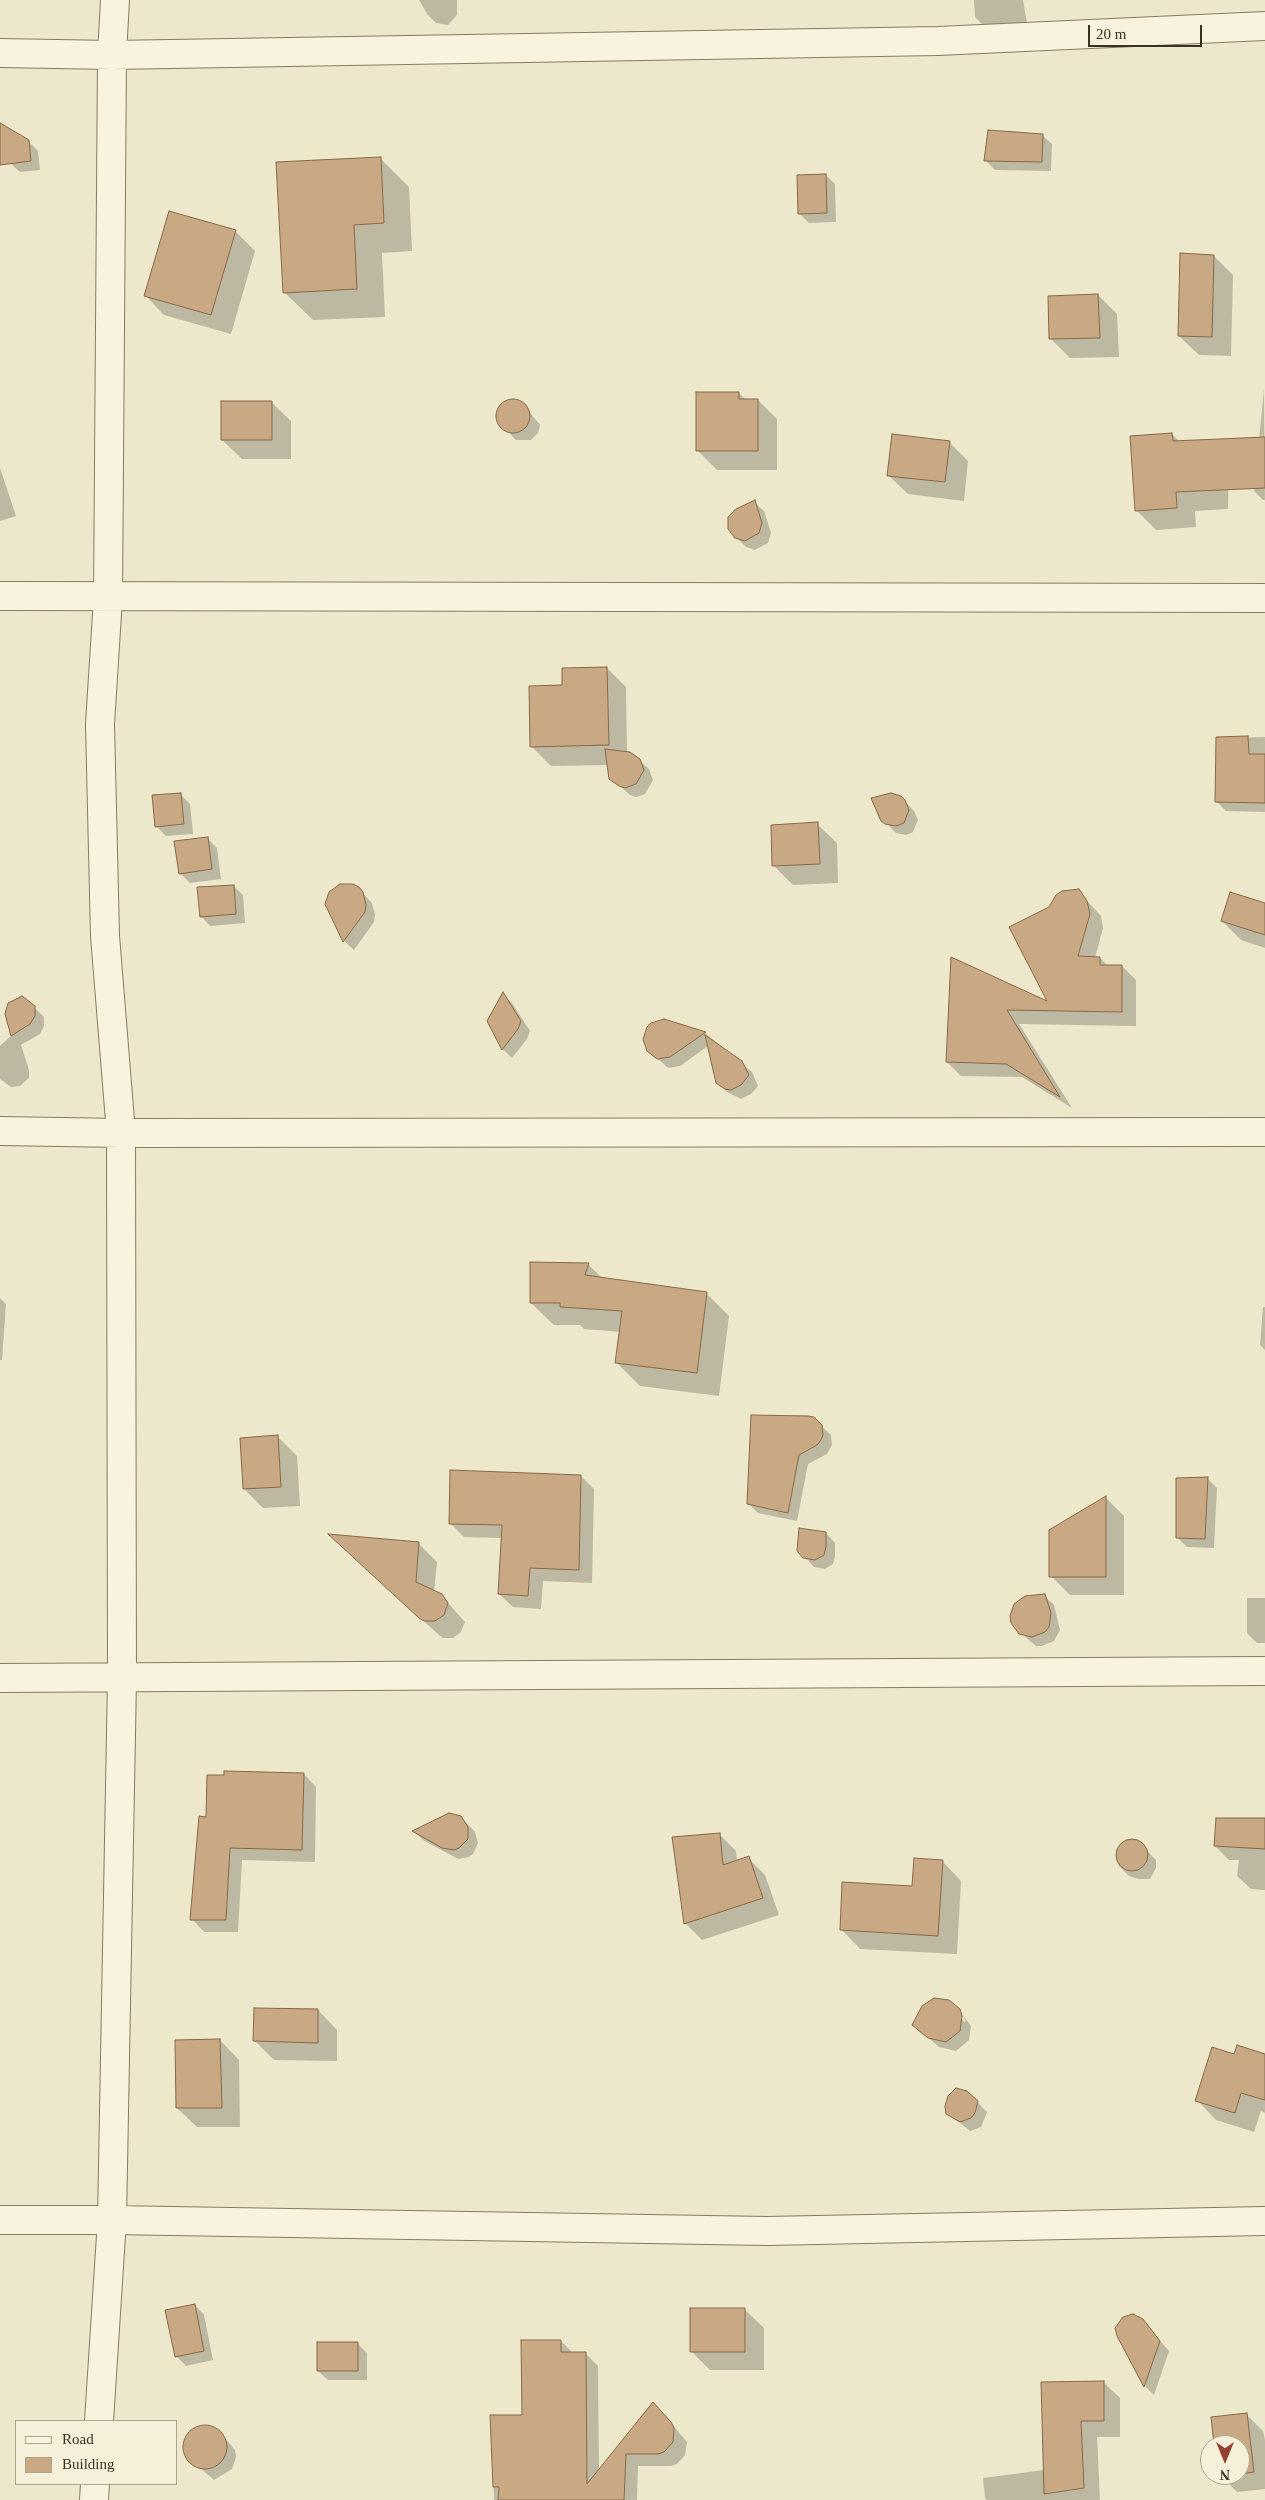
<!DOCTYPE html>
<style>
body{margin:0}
#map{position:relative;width:1265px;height:2500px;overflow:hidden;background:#ede7cb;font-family:Georgia,serif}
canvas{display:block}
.legend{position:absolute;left:15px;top:2420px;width:162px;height:65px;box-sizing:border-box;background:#f4f0da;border:1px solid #aaa490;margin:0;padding:6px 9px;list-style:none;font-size:15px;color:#3a3122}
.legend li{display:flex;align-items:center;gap:10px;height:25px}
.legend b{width:25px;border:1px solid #aaa490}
.north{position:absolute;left:1200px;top:2435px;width:50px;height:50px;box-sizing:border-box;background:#f4f0da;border:1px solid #aaa490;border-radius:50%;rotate:180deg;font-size:14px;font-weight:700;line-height:20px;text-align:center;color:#3a3122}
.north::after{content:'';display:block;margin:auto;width:18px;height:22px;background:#944033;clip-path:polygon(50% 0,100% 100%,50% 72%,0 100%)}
.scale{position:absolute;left:1088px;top:25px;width:114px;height:22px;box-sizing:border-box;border:2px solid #3a3122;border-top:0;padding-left:6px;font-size:15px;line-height:18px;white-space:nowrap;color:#3a3122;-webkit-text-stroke:4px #f4f0da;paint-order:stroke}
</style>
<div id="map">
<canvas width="1265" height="2500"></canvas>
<ul class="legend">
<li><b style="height:6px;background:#f7f3de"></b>Road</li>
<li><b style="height:14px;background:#c8a983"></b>Building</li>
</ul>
<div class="north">N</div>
<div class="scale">20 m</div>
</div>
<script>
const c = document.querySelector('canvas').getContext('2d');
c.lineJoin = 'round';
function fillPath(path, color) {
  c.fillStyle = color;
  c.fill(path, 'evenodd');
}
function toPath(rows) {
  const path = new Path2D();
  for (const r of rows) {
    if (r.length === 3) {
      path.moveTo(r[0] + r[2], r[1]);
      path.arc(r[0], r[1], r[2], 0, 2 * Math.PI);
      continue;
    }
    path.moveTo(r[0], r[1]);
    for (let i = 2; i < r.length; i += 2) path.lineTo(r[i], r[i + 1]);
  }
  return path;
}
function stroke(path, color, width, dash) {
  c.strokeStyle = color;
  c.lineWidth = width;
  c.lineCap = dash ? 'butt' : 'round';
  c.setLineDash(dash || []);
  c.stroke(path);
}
fillPath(toPath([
 [419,0,457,0,457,15,448,25,436,23,427,14],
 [974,0,1023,0,1028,29,991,33,975,17],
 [1042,135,1052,144,1051,171,995,170,985,160],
 [28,141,38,151,40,170,20,172,10,163],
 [380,158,409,187,412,251,382,253,385,317,313,320,284,292],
 [826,175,835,184,836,222,809,223,799,213],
 [170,212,236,232,255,251,231,334,164,315,145,295],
 [1214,256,1233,275,1231,356,1199,355,1179,336],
 [1098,295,1117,314,1119,357,1070,358,1051,339],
 [1264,389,1265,500,1263,500,1254,491],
 [739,393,746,400,758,400,777,419,777,470,717,470,698,451],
 [514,400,523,404,540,425,538,433,531,440,516,440,499,422,500,407],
 [271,402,291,421,291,459,242,459,222,440],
 [1172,434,1180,442,1229,460,1228,509,1195,511,1196,527,1156,530,1136,510],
 [949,442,968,461,964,501,908,494,888,475],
 [0,468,16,516,0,521],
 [754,502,764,511,771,533,768,543,755,550,746,547,736,537],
 [607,668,626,687,627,753,639,760,649,769,653,780,645,794,636,797,630,795,611,778,609,765,551,766,532,747],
 [1265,737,1265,812,1226,811,1217,802,1217,738],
 [180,794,190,804,193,834,166,836,156,826],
 [901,797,914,811,918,820,913,832,906,835,896,833,879,816,873,799],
 [817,824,837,843,838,883,793,885,774,866],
 [207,838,217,848,221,879,190,883,180,873],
 [233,886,243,895,245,923,210,926,201,916],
 [358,888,372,903,375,915,374,922,354,950,344,941,326,904],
 [1078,891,1101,916,1103,928,1095,958,1100,958,1108,966,1122,966,1136,980,1136,1026,1019,1024,1072,1108,1022,1077,961,1076,947,1062,952,959,1049,1004,1050,908],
 [1265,904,1265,948,1241,940,1222,921],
 [503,994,512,1003,530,1031,527,1039,512,1058,503,1049],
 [34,1007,44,1017,44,1026,40,1034,21,1045,29,1070,29,1078,20,1086,11,1087,0,1079,0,1046,12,1035],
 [664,1021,705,1033,752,1072,758,1086,751,1094,741,1099,727,1092,717,1082,708,1046,680,1066,668,1068,648,1050,644,1039,645,1033,652,1024],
 [588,1264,603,1279,706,1293,729,1316,719,1396,640,1386,617,1363,621,1332,584,1329,580,1325,554,1325,531,1303],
 [0,1298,6,1304,2,1360,0,1360],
 [1263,1307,1265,1307,1265,1350,1260,1345],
 [821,1426,831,1435,832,1445,827,1454,808,1464,797,1521,758,1513,749,1504],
 [278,1437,297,1456,300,1506,263,1508,244,1489],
 [581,1476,594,1489,592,1583,543,1581,541,1609,513,1607,499,1594,503,1538,464,1537,450,1523],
 [1208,1479,1217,1488,1214,1548,1187,1547,1178,1538],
 [1105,1497,1124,1516,1124,1595,1070,1595,1051,1576],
 [826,1533,835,1543,835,1557,833,1564,825,1569,814,1567,799,1551],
 [419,1544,437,1562,434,1592,441,1595,465,1622,461,1632,453,1638,443,1638,439,1635,348,1552],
 [1044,1596,1054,1605,1060,1630,1054,1641,1042,1646,1036,1646,1015,1628],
 [1247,1598,1265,1598,1265,1643,1257,1643,1247,1633],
 [304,1774,316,1787,315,1862,242,1860,238,1932,204,1932,192,1919,207,1818],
 [461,1817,475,1832,478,1843,473,1854,469,1857,458,1859,423,1840,414,1831],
 [1265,1819,1265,1890,1251,1889,1237,1876,1239,1860,1229,1860,1215,1846],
 [719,1834,736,1851,737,1861,748,1858,765,1875,779,1915,702,1940,685,1923],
 [1136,1840,1156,1860,1156,1868,1150,1879,1138,1879,1129,1876,1119,1866,1116,1853,1123,1844],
 [942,1861,961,1881,957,1954,860,1949,841,1929,913,1887],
 [935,1999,941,1999,954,2004,964,2022,966,2021,960,2011,971,2026,969,2040,956,2051,939,2047,914,2025],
 [318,2010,337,2030,337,2061,274,2060,255,2041],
 [220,2040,239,2060,240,2127,197,2127,177,2108],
 [1265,2055,1265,2113,1261,2111,1254,2132,1216,2120,1197,2100,1235,2056],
 [967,2092,987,2112,981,2127,970,2131,948,2113],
 [195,2305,204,2315,213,2360,186,2366,176,2356],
 [744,2309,764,2328,764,2370,710,2370,691,2351],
 [1148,2327,1169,2351,1154,2395,1145,2386,1118,2335],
 [561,2341,573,2353,585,2353,598,2366,599,2471,666,2417,687,2442,685,2455,677,2464,671,2466,638,2466,637,2500,494,2500,492,2416,523,2416],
 [357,2343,367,2353,367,2380,328,2380,318,2371],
 [1103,2382,1120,2398,1120,2437,1097,2437,1100,2500,987,2500,985,2498,983,2478,1044,2470],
 [1246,2414,1263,2431,1265,2440,1265,2489,1237,2492,1220,2475,1240,2475,1240,2445,1216,2445],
 [204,2426,217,2429,235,2450,236,2457,232,2469,214,2480,187,2457,184,2443,191,2431]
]), '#0003');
const building = toPath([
 [0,123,29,140,31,161,0,165,0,123],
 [988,130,1043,134,1042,162,984,161,988,130],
 [381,157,384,223,354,225,357,289,283,293,276,162,381,157],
 [826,174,827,213,798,214,797,175,826,174],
 [169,211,236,230,211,315,144,296,169,211],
 [1180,253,1214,255,1212,337,1178,336,1180,253],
 [1098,294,1100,338,1049,339,1048,296,1098,294],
 [696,392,739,392,739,399,758,399,758,451,696,451,696,392],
 [513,416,17],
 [221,401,272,401,272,440,221,440,221,401],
 [1172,433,1173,441,1265,437,1265,488,1176,492,1177,508,1135,511,1130,436,1172,433],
 [892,434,950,441,945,482,887,476,892,434],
 [755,500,762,523,759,533,745,541,735,538,728,529,728,517,736,509,755,500],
 [607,667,609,745,530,747,529,686,562,685,562,668,607,667],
 [1248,736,1249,754,1265,754,1265,803,1215,802,1216,737,1248,736],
 [605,749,630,752,640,759,644,770,636,784,625,788,619,786,609,779,605,749],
 [181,793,184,824,155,827,152,795,181,793],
 [891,793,901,796,905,800,909,810,904,823,896,826,885,824,881,821,871,798,891,793],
 [818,822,820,864,772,866,771,825,818,822],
 [208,837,212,869,179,874,174,841,208,837],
 [340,884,353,884,359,887,363,892,366,905,365,912,343,942,325,904,329,892,340,884],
 [234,885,236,914,200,917,197,887,234,885],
 [1079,889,1087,901,1090,914,1078,956,1100,957,1100,965,1122,965,1122,1012,1007,1010,1060,1097,1006,1064,946,1062,951,957,1047,1001,1009,927,1049,907,1056,895,1062,891,1079,889],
 [1230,892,1265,903,1265,935,1221,921,1230,892],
 [503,992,521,1021,518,1029,502,1050,487,1021,503,992],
 [22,996,35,1006,35,1016,30,1024,11,1036,5,1014,8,1003,22,996],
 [664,1019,706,1032,670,1057,657,1059,647,1051,643,1039,647,1027,651,1023,664,1019],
 [705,1035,742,1061,749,1075,741,1085,731,1090,725,1089,716,1083,705,1035],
 [530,1262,589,1263,585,1275,707,1292,697,1373,615,1363,622,1311,560,1307,560,1303,530,1303,530,1262],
 [751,1415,808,1416,814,1417,822,1425,823,1435,821,1440,817,1445,799,1455,788,1513,747,1504,751,1415],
 [278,1435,281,1487,243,1489,240,1438,278,1435],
 [450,1470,581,1475,579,1570,530,1568,528,1596,498,1594,502,1525,449,1524,450,1470],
 [1208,1477,1205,1539,1176,1538,1176,1478,1208,1477],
 [1106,1496,1106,1577,1049,1577,1049,1530,1106,1496],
 [799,1528,826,1532,826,1547,824,1555,815,1560,803,1558,797,1551,799,1528],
 [328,1534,419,1542,416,1582,442,1594,448,1603,444,1615,435,1621,424,1621,419,1618,328,1534],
 [1045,1594,1051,1613,1049,1627,1045,1632,1032,1637,1019,1634,1011,1623,1010,1616,1014,1604,1025,1596,1045,1594],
 [224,1771,304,1773,302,1850,230,1848,226,1920,190,1920,199,1816,206,1817,207,1775,224,1775,224,1771],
 [449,1813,461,1816,468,1827,468,1839,459,1848,454,1850,442,1848,412,1831,449,1813],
 [1216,1818,1265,1818,1265,1849,1214,1846,1216,1818],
 [720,1833,723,1865,749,1856,763,1898,684,1924,672,1837,720,1833],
 [1132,1855,16],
 [914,1858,943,1860,938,1936,840,1930,842,1882,912,1886,914,1858],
 [934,1998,949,2000,960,2009,962,2016,960,2031,946,2042,928,2038,912,2025,922,2006,934,1998],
 [254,2008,318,2009,318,2043,253,2041,254,2008],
 [220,2039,222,2108,176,2108,175,2040,220,2039],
 [1237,2045,1265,2054,1265,2100,1241,2093,1235,2113,1195,2101,1212,2047,1234,2054,1237,2045],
 [956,2088,967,2091,978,2101,975,2113,971,2118,960,2122,946,2114,945,2106,948,2096,956,2088],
 [195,2304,204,2351,175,2357,165,2310,195,2304],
 [690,2308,745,2308,745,2352,690,2352,690,2308],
 [1133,2314,1143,2319,1160,2341,1144,2387,1117,2336,1115,2328,1123,2317,1133,2314],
 [521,2340,561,2340,561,2352,586,2352,587,2484,653,2402,671,2422,674,2428,673,2442,664,2452,658,2454,626,2454,624,2500,498,2500,499,2487,493,2487,490,2415,522,2415,521,2340],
 [317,2342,358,2342,358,2371,317,2371,317,2342],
 [1104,2381,1104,2421,1081,2421,1084,2488,1044,2494,1041,2382,1104,2381],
 [1247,2413,1254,2472,1240,2474,1240,2445,1214,2445,1211,2417,1247,2413],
 [205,2447,22]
]);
fillPath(building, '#c8a983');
stroke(building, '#866947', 1);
const street = toPath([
 [0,53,112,55,938,41,1265,26],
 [0,596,1265,598],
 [0,1131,121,1133,1265,1132],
 [0,1678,1265,1671],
 [0,2220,112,2220,767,2231,1265,2221],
 [99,2421,112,2220,122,1679,121,1133,105,936,100,724,108,598,112,55,115,0],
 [94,2500,95,2484]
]);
stroke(street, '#897b60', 30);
stroke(street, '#f7f3de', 28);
</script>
